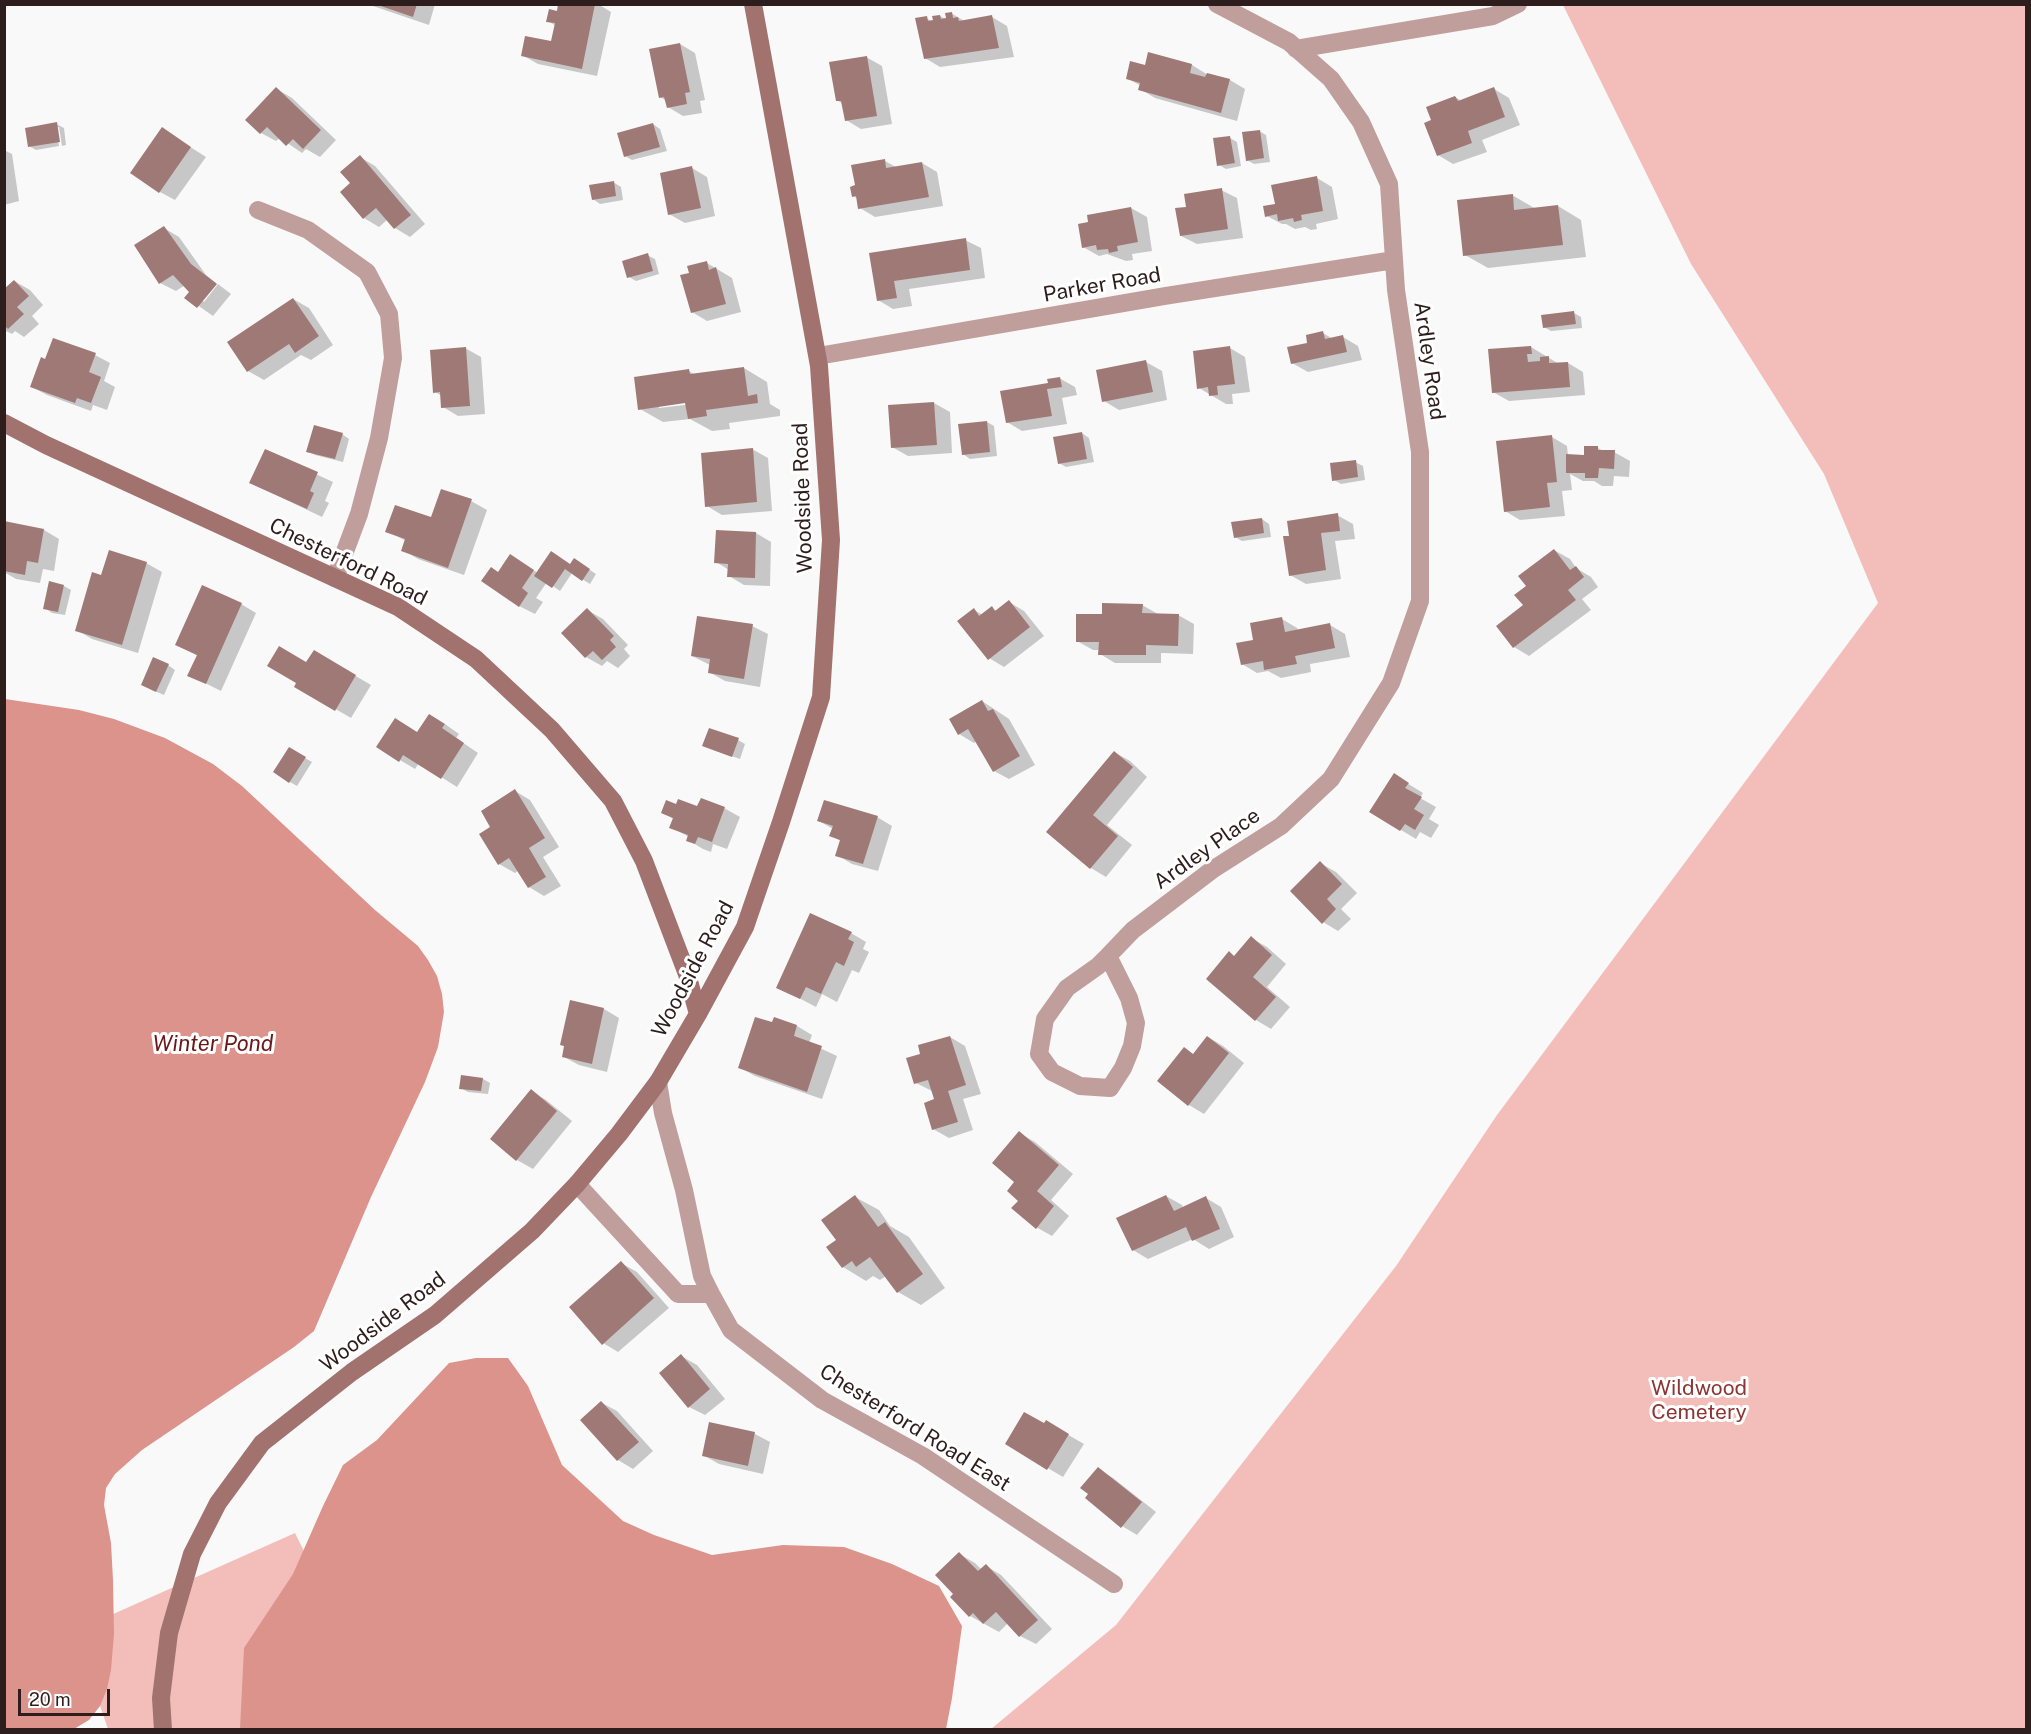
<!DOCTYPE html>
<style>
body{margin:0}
#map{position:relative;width:2031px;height:1734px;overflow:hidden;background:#f9f9f9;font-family:"Public Sans",sans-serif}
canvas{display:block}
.frame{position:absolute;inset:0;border:6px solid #2d1d1c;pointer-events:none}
.scale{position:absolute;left:18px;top:1689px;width:92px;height:27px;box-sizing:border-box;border:3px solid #2d1d1c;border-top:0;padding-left:8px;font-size:18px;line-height:21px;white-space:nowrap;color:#2d1d1c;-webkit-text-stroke:4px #fff;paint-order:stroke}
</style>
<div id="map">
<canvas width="2031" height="1734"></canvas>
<div class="frame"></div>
<div class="scale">20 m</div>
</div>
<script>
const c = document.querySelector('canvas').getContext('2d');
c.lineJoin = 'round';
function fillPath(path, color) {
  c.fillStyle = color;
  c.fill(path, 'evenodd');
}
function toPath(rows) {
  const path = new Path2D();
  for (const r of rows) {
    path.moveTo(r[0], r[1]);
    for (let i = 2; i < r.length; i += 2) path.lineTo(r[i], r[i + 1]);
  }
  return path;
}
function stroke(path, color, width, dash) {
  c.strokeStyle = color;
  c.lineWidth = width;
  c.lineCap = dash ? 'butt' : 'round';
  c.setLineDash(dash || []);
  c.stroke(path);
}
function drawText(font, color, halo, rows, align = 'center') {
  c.font = font + ' "Public Sans",sans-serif';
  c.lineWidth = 6;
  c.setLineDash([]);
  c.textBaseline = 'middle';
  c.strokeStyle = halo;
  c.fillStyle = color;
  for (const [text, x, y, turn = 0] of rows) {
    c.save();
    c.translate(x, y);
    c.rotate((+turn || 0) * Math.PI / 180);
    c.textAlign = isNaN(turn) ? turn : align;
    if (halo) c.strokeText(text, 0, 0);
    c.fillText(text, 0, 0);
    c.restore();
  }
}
fillPath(toPath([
 [1563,5,2026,5,2026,1729,991,1729,1116,1625,1396,1266,1497,1115,1878,603,1824,474,1691,264],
 [295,1533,327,1598,264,1729,108,1729,95,1691,111,1615]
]), '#f3beb9');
fillPath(toPath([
 [5,699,79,710,114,719,165,738,213,764,242,786,375,910,418,946,428,960,437,976,442,994,444,1012,438,1047,425,1082,371,1197,314,1331,294,1347,142,1450,115,1474,106,1488,104,1505,111,1543,113,1580,114,1634,111,1670,107,1689,100,1706,89,1720,74,1729,5,1729],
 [476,1358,508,1358,528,1386,562,1465,623,1521,654,1535,712,1555,783,1545,844,1547,892,1564,939,1586,962,1626,952,1698,946,1729,240,1729,244,1648,293,1574,323,1506,343,1465,377,1440,449,1363]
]), '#db938c');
fillPath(toPath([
 [367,4,435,4,429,25],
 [559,4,598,4,611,12,597,76,538,64,522,55,553,43,556,26,548,21,558,12],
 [951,13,966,22,992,17,1007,26,1014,57,940,67,925,58,926,18,935,23,940,16,949,21],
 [680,44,695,53,705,100,700,101,702,113,683,116,668,107,667,101,660,97],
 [1150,53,1192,65,1208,75,1230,80,1245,89,1237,121,1155,98,1140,89,1141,86,1127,78,1146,67],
 [866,57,882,66,892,124,861,129,846,120,843,104,837,100],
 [277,89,292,98,336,140,320,157,306,149,302,153,280,138,276,141,261,133],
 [1494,89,1509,98,1520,125,1482,140,1487,152,1453,164,1438,155,1433,121,1455,97,1462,101],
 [56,124,64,128,66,145,62,146,59,127,56,127,59,146,36,150,29,146],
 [653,124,660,129,667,151,632,160,625,156],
 [162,129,206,157,175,200,160,192],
 [1259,131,1266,135,1270,162,1254,164,1247,160],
 [1230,138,1237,142,1241,166,1226,169,1219,165],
 [4,150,12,154,19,201,4,205],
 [360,157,375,166,425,224,410,237,395,228,387,220,379,227,364,218,352,184],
 [885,161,896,167,922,163,937,172,943,206,875,217,860,208,858,199,853,196],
 [692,168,707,177,715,216,685,223,669,214],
 [1317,178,1332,187,1338,219,1316,224,1317,229,1311,230,1305,227,1295,229,1286,224,1282,224,1267,216,1277,205],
 [613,182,621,187,623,200,600,204,593,199],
 [1221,190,1237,198,1243,238,1197,244,1181,236,1188,208],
 [1512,195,1536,209,1558,206,1581,220,1586,257,1488,268,1465,255],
 [1131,208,1147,217,1152,251,1132,254,1133,260,1126,261,1107,254,1099,256,1083,247],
 [164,228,179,237,206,275,216,283,202,300,204,302,218,284,231,294,213,316,186,297,191,292,185,285,176,291,160,283],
 [965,240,981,248,985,278,909,289,912,306,893,309,878,300,871,254],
 [647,255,655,259,659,274,636,281,629,277],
 [707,263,732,278,741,312,707,321,692,312,691,275],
 [14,281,30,290,43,305,32,316,39,324,24,337,15,331,12,334,4,330,4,291],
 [293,299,309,308,333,345,311,360,301,355,264,380,248,371,229,342],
 [1574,313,1581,317,1582,328,1551,331,1544,327],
 [1323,333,1333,339,1343,337,1358,346,1362,360,1308,372,1292,363,1309,344],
 [1531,347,1559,364,1568,363,1583,372,1585,395,1509,401,1493,392],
 [465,348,481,357,485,414,458,416,443,407,442,396,435,392],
 [1230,348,1245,357,1250,392,1232,394,1233,404,1226,404,1199,388],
 [95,355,110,363,104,381,115,387,107,410,93,405,91,411,47,395,32,387],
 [1146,362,1162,371,1167,400,1119,410,1104,401],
 [744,368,767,382,770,404,780,410,780,416,729,423,730,429,712,431,690,419,663,422,640,409,689,371,695,375],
 [693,401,693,404,659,408,659,405],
 [1059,378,1075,387,1077,395,1062,398,1067,424,1022,431,1007,422,1050,384],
 [934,403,950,412,952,453,908,456,892,447,890,407],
 [987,422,994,426,997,456,970,459,963,454],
 [1082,433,1089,438,1094,462,1066,467,1059,463],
 [342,434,349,439,343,462,315,455,308,451],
 [1552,437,1567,446,1568,456,1585,456,1598,448,1605,452,1614,452,1630,461,1629,477,1614,476,1613,486,1602,486,1594,481,1583,481,1570,474,1572,490,1562,491,1565,516,1520,520,1505,511],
 [752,449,768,458,772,511,722,515,707,506],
 [266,451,333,482,325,501,329,503,322,517,251,483],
 [1355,462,1363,466,1365,480,1341,484,1334,480],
 [442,491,471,501,487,510,464,575,418,559,403,550,406,541,387,531,431,519],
 [1337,515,1353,524,1355,539,1335,541,1341,579,1306,584,1290,575,1291,537],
 [1262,519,1269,524,1271,537,1242,541,1235,537],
 [4,523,44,530,59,539,54,571,43,569,40,583,16,579,4,572],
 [756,533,771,542,770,586,744,585,729,576,729,570,716,562],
 [1554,550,1570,559,1576,568,1591,577,1598,587,1582,599,1591,610,1529,656,1514,647,1528,586],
 [146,563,162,572,138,653,92,639,77,630,102,577],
 [581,564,596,574,590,584,572,573,560,591,547,582,536,598,543,602,535,614,519,606,499,573,525,565,538,573],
 [64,586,71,590,65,615,52,613,45,608],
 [1009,602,1024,611,1044,636,1004,667,989,658,974,610,983,615,992,608,997,611],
 [241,604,256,613,221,691,189,675,198,656,177,645],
 [1142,605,1158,614,1178,615,1194,624,1193,654,1161,653,1161,663,1115,663,1100,654,1100,650,1093,650,1077,641,1104,615],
 [587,610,603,619,628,645,624,649,630,656,618,668,607,661,602,666,586,657,563,633],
 [1282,619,1297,628,1298,631,1330,625,1345,634,1350,657,1310,664,1311,672,1281,678,1268,671,1257,673,1242,664,1255,641],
 [752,626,768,634,760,687,725,681,709,672,710,665,692,656],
 [315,652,371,685,351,718,296,686],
 [168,665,175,670,164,695,150,689],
 [982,701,1009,719,1035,765,1009,779,994,771,977,741,974,743,959,734],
 [445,724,459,734,456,738,478,753,457,787,419,763,415,769,378,747],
 [738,740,745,744,740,759,711,749],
 [289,749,312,762,297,786,290,782],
 [1114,752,1130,761,1147,777,1107,825,1132,845,1106,877,1091,868,1048,832],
 [1394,775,1423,793,1420,798,1436,807,1429,819,1439,825,1431,838,1420,832,1416,839,1401,830],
 [515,791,530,800,559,847,543,857,561,886,544,896,529,887,519,870,515,873,499,864,492,827],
 [676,806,724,808,740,817,727,849,713,844,711,852,703,849,688,840,689,837,671,827,674,819,662,813],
 [877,817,892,826,878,871,852,864,837,855,841,841,831,836,833,829,819,821],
 [1320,863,1336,872,1357,893,1341,909,1351,919,1338,931,1323,922],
 [851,933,866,942,863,949,869,952,859,973,852,970,837,1002,822,994,816,1007,778,987],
 [1251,938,1267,947,1286,964,1267,987,1290,1007,1271,1029,1256,1020,1208,979,1230,953,1235,957],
 [571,1002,604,1009,619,1018,607,1072,579,1065,564,1057,566,1047,562,1045],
 [775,1019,797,1026,812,1035,809,1043,837,1056,822,1099,755,1076,739,1067,773,1024],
 [950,1037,965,1046,981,1094,963,1099,973,1130,949,1138,933,1129,936,1100,934,1092,916,1083,922,1055],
 [1208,1037,1223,1046,1244,1063,1204,1114,1189,1105,1185,1049,1194,1055],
 [483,1079,490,1083,488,1094,468,1092,461,1088],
 [531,1091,546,1100,572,1121,533,1169,517,1160,492,1139],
 [1019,1133,1035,1142,1073,1174,1051,1200,1069,1216,1052,1236,1036,1227,1020,1200,1016,1182],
 [1166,1196,1182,1205,1183,1208,1206,1198,1221,1207,1234,1237,1209,1249,1193,1239,1148,1259,1133,1250],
 [855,1197,879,1210,890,1226,909,1237,945,1288,921,1305,898,1292,886,1276,880,1280,873,1276,866,1281,843,1267],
 [621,1263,637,1272,669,1308,618,1352,603,1343],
 [681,1356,697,1365,725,1399,705,1415,689,1407],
 [602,1403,617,1411,653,1451,633,1469,618,1460],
 [1046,1422,1084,1444,1063,1477,1007,1444,1045,1425],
 [710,1424,755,1434,770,1442,763,1474,719,1464,703,1455],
 [1098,1469,1113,1478,1156,1512,1137,1535,1122,1526],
 [959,1554,975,1563,982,1570,986,1566,1001,1575,1052,1629,1036,1644,1020,1636,1008,1623,999,1632,970,1616,952,1597,955,1594]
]), '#0003');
fillPath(toPath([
 [375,4,417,4,413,17],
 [558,4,595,4,582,69,521,56,525,36,551,41,555,23,546,22,549,9,557,11],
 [952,12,953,18,958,17,959,21,992,15,999,48,924,59,915,18,927,16,928,21,933,20,932,16,940,15,941,19,946,18,945,13],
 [680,43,690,92,685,93,687,104,667,108,664,97,659,98,649,49],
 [1148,52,1192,64,1190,73,1205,77,1207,73,1230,79,1221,113,1138,90,1140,83,1126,79,1130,61,1145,65],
 [867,56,877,116,845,121,841,101,836,101,829,62],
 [276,87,321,130,303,149,293,139,286,146,267,127,260,134,245,120],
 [1494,87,1505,117,1468,131,1472,143,1437,156,1424,123,1431,120,1426,107,1455,96,1458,101],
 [57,122,60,142,28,147,25,128],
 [653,123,660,147,624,157,617,133],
 [162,127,191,147,159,193,130,173],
 [1260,130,1264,158,1246,161,1242,132],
 [1230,136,1235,163,1217,166,1213,138],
 [360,155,411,215,394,229,376,208,363,219,340,192,350,183,340,172],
 [885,159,886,168,922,162,929,197,858,209,856,196,852,197,850,187,855,185,851,165],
 [692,166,701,208,668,215,660,173],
 [1317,176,1323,211,1301,215,1302,220,1294,222,1293,218,1278,221,1277,214,1265,217,1263,206,1275,204,1271,185],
 [614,181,616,196,592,200,589,185],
 [1222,188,1228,229,1180,236,1175,208,1186,207,1184,194],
 [1513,194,1514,210,1558,205,1563,245,1463,256,1457,200],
 [1131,207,1138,242,1117,246,1118,251,1109,253,1108,249,1097,250,1096,245,1082,248,1078,224,1088,222,1087,215],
 [164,226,191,264,217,284,197,308,184,298,189,292,173,275,159,284,134,245],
 [966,238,970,270,894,281,897,298,877,301,869,253],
 [648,253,653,271,627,278,622,261],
 [707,261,709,270,716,267,726,304,691,313,680,275,689,273,687,266],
 [14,280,29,296,17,307,24,314,8,329,4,325,4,289],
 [293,298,319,336,295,353,289,344,247,372,227,342],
 [1574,311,1576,324,1543,328,1541,315],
 [1323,331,1325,339,1343,335,1347,352,1291,364,1287,347,1307,343,1306,335],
 [53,338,96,353,89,372,101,377,91,403,77,398,75,403,30,387,41,357,45,359],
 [1230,346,1235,384,1217,386,1218,395,1209,396,1208,387,1197,389,1193,351],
 [1531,346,1532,354,1527,354,1528,362,1540,361,1540,357,1549,356,1549,363,1568,362,1570,387,1492,393,1488,349],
 [466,347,470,406,441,408,440,392,433,393,430,350],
 [1146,360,1153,392,1102,402,1096,370],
 [744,367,748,396,757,394,758,403,706,410,707,416,688,419,685,403,638,410,634,377,689,369,690,374],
 [1060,377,1062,387,1047,389,1052,416,1006,423,1000,391,1048,383,1047,379],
 [934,402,937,445,891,448,888,405],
 [987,421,990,452,962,455,958,424],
 [314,425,343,433,335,459,306,452],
 [1082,432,1087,459,1058,464,1053,437],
 [1552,435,1557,482,1547,483,1550,507,1504,512,1496,441],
 [1584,446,1598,446,1598,450,1615,450,1614,469,1599,468,1598,478,1585,478,1585,473,1566,473,1566,454,1584,455],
 [753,448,757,502,705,507,701,453],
 [265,449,318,472,310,491,314,493,307,509,249,483],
 [1356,460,1358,477,1332,481,1330,463],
 [441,489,472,499,448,568,401,551,405,539,385,532,395,505,431,517],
 [1338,513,1340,531,1321,533,1326,570,1289,576,1283,536,1289,536,1287,521],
 [1262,518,1264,533,1234,538,1231,522],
 [4,521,44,529,38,563,27,561,25,575,4,571],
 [716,530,756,532,755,578,727,577,728,564,714,563],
 [1554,549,1570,570,1576,566,1584,577,1568,590,1576,600,1513,648,1496,626,1523,605,1514,595,1526,586,1518,576],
 [109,550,147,562,122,645,75,631,92,572,101,575],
 [551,551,570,564,574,558,590,569,582,581,565,569,552,588,534,576],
 [510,554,534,570,522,588,528,593,519,607,481,581,491,567,498,572],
 [49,581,64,585,58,612,43,609],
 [202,585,242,603,206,684,187,676,197,655,175,645],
 [1009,600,1030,627,988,660,957,621,974,608,979,616,992,606,995,611],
 [1102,603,1143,604,1142,613,1179,614,1178,646,1146,645,1146,655,1098,655,1099,642,1076,642,1076,614,1102,614],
 [587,608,614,636,610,640,616,647,602,660,593,651,585,658,561,633],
 [697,616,753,624,744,679,708,673,710,659,691,656],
 [1282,617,1285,632,1330,623,1335,648,1295,656,1297,664,1264,670,1263,661,1241,665,1236,643,1253,640,1250,623],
 [279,646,306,662,314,650,356,675,335,711,294,687,296,683,267,666],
 [153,657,169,664,156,692,141,685],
 [982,700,988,711,993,709,1020,756,993,772,968,729,958,735,949,719],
 [429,714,445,724,442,728,464,743,441,779,403,755,399,762,376,747,395,718,417,732],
 [709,728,739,738,732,757,702,746],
 [289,747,306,757,289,783,273,772],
 [1114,751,1133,767,1093,815,1118,836,1090,869,1046,832],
 [1394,773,1409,783,1405,788,1422,797,1414,809,1424,815,1415,830,1405,824,1400,831,1369,812],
 [515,789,545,838,529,848,546,877,528,888,509,858,498,865,479,834,490,827,481,811],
 [701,798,725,807,712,842,698,837,695,844,686,841,688,835,669,828,673,818,661,813,666,800,676,804,678,799,697,806],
 [824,800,878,816,863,864,835,856,840,840,829,836,833,826,817,821],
 [1320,861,1342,884,1327,899,1336,909,1322,924,1290,891],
 [810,913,852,932,848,939,854,942,844,966,836,962,821,994,806,987,800,999,776,988],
 [1251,936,1272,955,1253,977,1276,997,1255,1021,1206,979,1229,951,1234,956],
 [570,1000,604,1008,592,1064,562,1057,564,1046,560,1045],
 [755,1017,772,1022,774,1017,797,1025,794,1036,822,1046,807,1092,738,1068],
 [950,1036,966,1085,948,1091,958,1122,932,1130,924,1103,934,1099,928,1080,914,1084,906,1058,920,1054,918,1045],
 [1207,1036,1229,1053,1188,1106,1157,1081,1184,1047,1193,1054],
 [461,1075,483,1078,481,1091,459,1089],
 [531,1089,557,1111,516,1161,490,1139],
 [1019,1131,1059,1165,1037,1191,1054,1206,1036,1229,1011,1208,1018,1201,1007,1191,1014,1182,992,1163],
 [855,1195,878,1227,885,1222,923,1274,897,1293,870,1257,856,1267,852,1261,842,1268,826,1247,836,1240,821,1220],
 [1166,1195,1174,1211,1206,1196,1220,1229,1192,1241,1186,1227,1132,1251,1116,1218],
 [621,1261,654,1298,602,1345,569,1307],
 [681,1354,710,1389,688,1408,659,1373],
 [601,1401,639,1442,617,1461,580,1420],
 [1024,1412,1044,1423,1046,1420,1069,1434,1047,1470,1005,1444],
 [709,1422,755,1432,748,1466,702,1456],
 [1098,1467,1142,1502,1121,1528,1085,1498,1088,1494,1080,1488],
 [959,1552,978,1571,986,1564,1038,1620,1019,1637,996,1612,983,1624,973,1613,969,1617,950,1597,953,1594,935,1575]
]), '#9f7975');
stroke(toPath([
 [1296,49,1493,16,1518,4],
 [258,210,308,230,367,272,389,314,393,358,379,438,359,514,335,578],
 [818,356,1165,296,1394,260],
 [1108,956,1129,998,1136,1023,1132,1046,1123,1068,1110,1088,1080,1086,1052,1072,1039,1054,1045,1019,1067,988,1098,966,1108,956,1133,930,1212,870,1281,826,1331,779,1391,683,1420,601,1420,452,1396,290,1389,184,1361,122,1331,79,1289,42,1217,4],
 [658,1082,663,1113,684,1190,702,1276,711,1294],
 [577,1184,678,1294,711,1294,731,1330,822,1400,923,1456,1114,1584]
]), '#bf9e9b', 18);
stroke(toPath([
 [4,423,46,445,398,607,476,659,552,730,613,801,644,861,687,974,698,1014],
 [163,1730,161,1698,169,1633,192,1554,218,1503,262,1443,352,1372,435,1315,532,1231,577,1184,619,1134,658,1082,698,1014,745,927,781,822,821,697,831,540,819,366,753,4]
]), '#a1726e', 18);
drawText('21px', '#2d1d1c', '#fff', [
 ["Parker Road",1102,285,-10],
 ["Ardley Road",1429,361,82],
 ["Woodside Road",803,498,-92],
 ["Chesterford Road",348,562,26],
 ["Ardley Place",1207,849,-35],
 ["Woodside Road",693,969,-62],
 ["Woodside Road",383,1322,-37],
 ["Chesterford Road East",915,1428,32]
]);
drawText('21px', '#8c3532', '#fff', [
 ["Wildwood",1699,1389],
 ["Cemetery",1699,1413]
]);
drawText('italic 22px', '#6c1718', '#fff', [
 ["Winter Pond",213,1044]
]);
</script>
